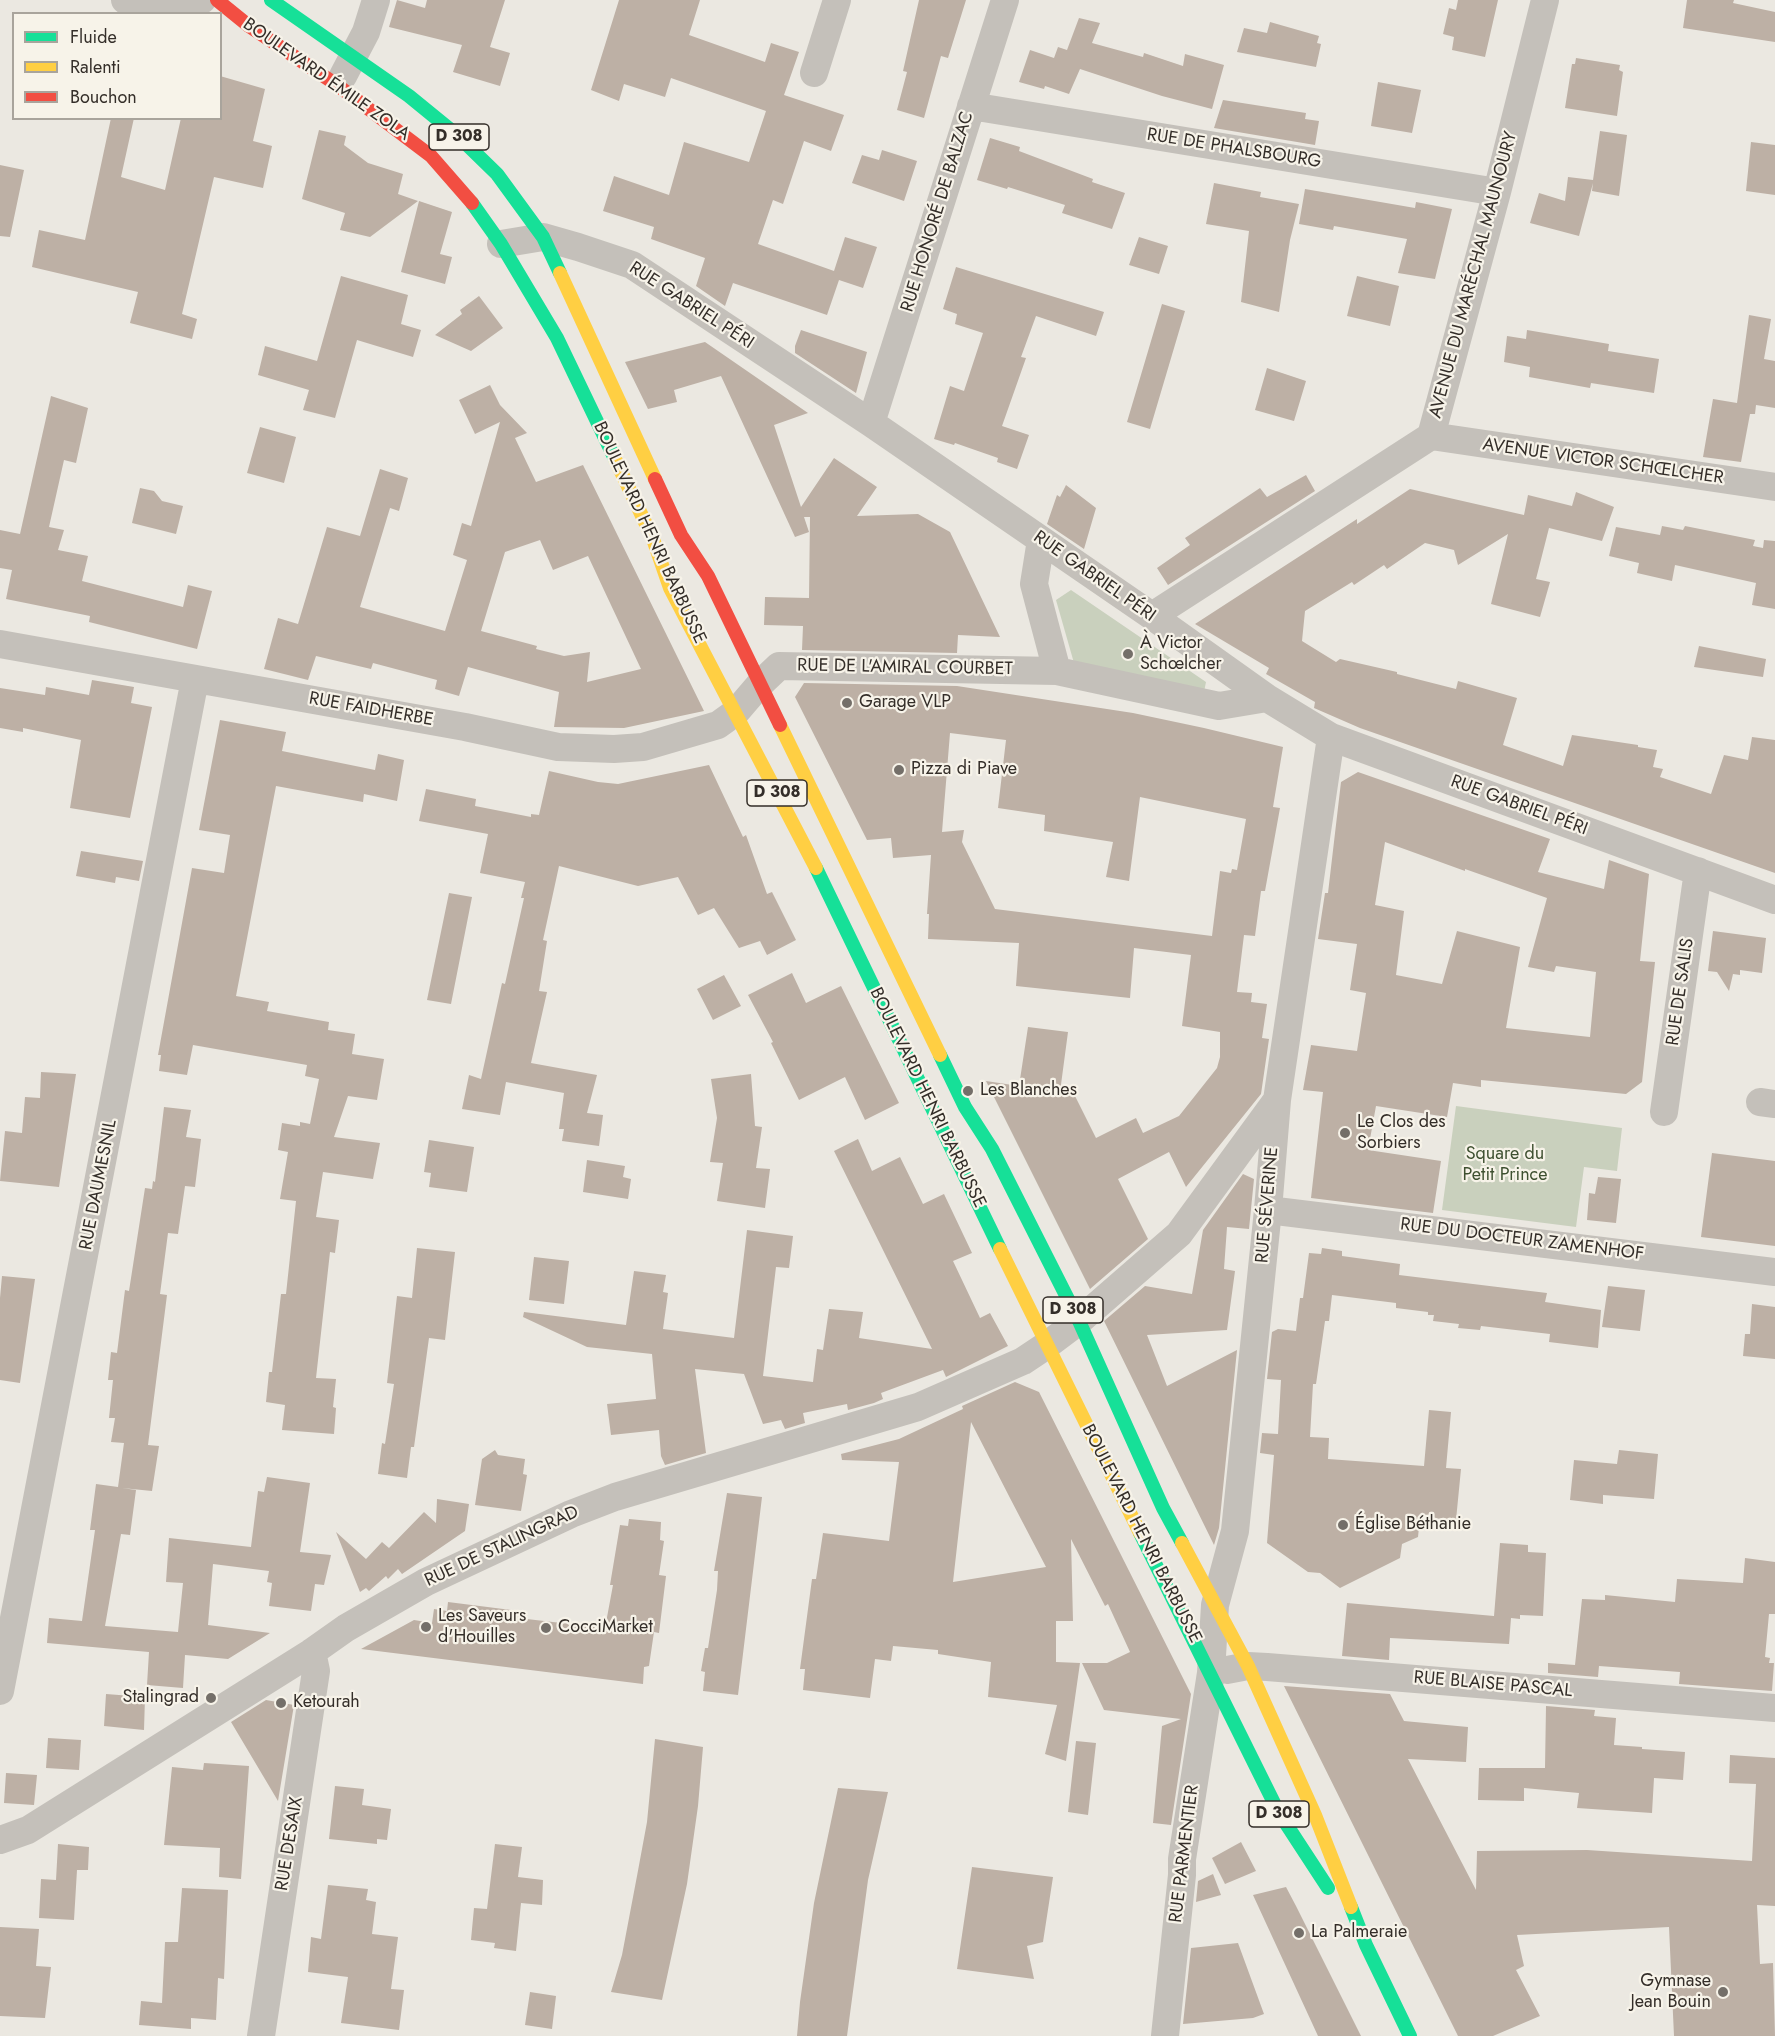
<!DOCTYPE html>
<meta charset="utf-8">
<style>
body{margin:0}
#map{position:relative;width:1775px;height:2036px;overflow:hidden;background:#ebe8e1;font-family:Jost,sans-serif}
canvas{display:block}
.legend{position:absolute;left:12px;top:12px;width:210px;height:108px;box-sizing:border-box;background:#f7f3e9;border:2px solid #a9a49c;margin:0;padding:8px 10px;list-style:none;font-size:18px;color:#342e29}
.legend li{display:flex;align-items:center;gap:12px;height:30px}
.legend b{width:30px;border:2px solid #a9a49c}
</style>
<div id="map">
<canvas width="1775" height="2036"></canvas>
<ul class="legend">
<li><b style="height:8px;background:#16e098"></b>Fluide</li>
<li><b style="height:8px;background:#ffcf43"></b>Ralenti</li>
<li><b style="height:8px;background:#f24e42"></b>Bouchon</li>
</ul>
</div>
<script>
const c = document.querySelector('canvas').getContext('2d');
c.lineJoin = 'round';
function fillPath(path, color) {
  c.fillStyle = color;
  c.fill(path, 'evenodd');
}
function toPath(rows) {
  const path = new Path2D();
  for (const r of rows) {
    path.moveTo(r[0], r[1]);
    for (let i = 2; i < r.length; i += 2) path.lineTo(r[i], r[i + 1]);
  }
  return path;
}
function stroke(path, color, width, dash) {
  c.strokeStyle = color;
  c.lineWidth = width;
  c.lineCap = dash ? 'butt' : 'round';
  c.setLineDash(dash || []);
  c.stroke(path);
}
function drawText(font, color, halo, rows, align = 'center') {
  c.font = font + ' Jost,sans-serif';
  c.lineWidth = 4.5;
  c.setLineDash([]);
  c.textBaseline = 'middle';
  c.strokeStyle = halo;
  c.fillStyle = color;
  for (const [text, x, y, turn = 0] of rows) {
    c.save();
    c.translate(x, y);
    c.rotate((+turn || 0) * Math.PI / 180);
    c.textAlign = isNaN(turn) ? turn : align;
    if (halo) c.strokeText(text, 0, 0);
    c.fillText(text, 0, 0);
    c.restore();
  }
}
fillPath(toPath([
 [1071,590,1206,682,1204,692,1074,663,1056,600],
 [1456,1106,1622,1128,1617,1171,1584,1167,1576,1227,1442,1210]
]), '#c9d0bd');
fillPath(toPath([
 [397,0,425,8,427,0,505,0,490,47,510,53,500,86,453,72,462,45,389,27],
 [619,0,700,0,689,35,765,62,771,43,799,52,784,95,844,115,831,151,804,141,783,204,773,200,758,244,834,271,845,237,877,247,863,288,839,280,827,315,733,283,725,306,696,286,705,258,651,239,654,227,603,211,614,176,669,195,684,142,749,162,766,111,671,78,665,97,624,84,619,101,591,90],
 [919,0,966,0,948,58,941,56,924,118,897,110,907,72,903,71],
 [1458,0,1498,0,1485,57,1452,50,1454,37,1443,34,1449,8,1456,10],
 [1687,0,1734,0,1733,3,1775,12,1775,42,1683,28],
 [1079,18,1100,23,1092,43,1143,57,1144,53,1183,66,1185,54,1224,65,1212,109,1162,96,1080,69,1069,94,1045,86,1044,89,1019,82,1030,50,1054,58,1058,47,1067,50],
 [1270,22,1319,36,1317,43,1321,44,1316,67,1237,52,1244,28,1267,33],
 [1576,58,1620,65,1619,70,1623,72,1617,116,1565,108,1572,64,1575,64],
 [220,76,265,89,253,141,272,146,263,188,214,177,182,314,197,319,192,339,130,323,138,292,32,267,39,230,85,240,111,118,134,118,121,177,165,190,181,118,220,118],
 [1378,82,1421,90,1412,133,1371,126],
 [1223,100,1306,113,1305,119,1319,121,1315,145,1214,128],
 [319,130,346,136,344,145,368,163,403,174,398,194,418,201,370,237,340,230,345,213,302,199],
 [1600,131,1627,135,1619,196,1592,191,1593,183,1579,236,1530,223,1539,193,1565,201,1568,177,1593,180],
 [990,138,1020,147,1019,151,1093,179,1092,182,1125,193,1112,229,1062,213,1065,205,1008,187,1007,189,977,180],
 [1751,142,1775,145,1775,195,1746,191],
 [882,150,917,161,904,201,852,183,862,155,879,160],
 [0,165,24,170,10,237,0,236],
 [1214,183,1261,192,1260,197,1299,204,1290,240,1279,312,1241,302,1249,231,1206,224],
 [1305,189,1415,208,1416,202,1452,209,1435,279,1398,273,1407,239,1334,226,1333,230,1299,224],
 [419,201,452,212,440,254,452,257,445,284,401,272],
 [1139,237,1168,246,1159,274,1129,265],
 [956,267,1104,312,1096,336,1036,316,1021,357,1026,358,1002,426,1029,435,1017,469,997,462,998,458,955,443,954,445,934,439,950,386,964,391,983,333,955,324,957,314,943,309],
 [341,276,408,295,401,324,421,330,413,357,357,340,335,418,303,410,309,390,258,375,265,346,317,361],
 [1357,276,1399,286,1390,326,1347,316],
 [479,296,503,328,471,351,435,335,462,314,460,310],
 [1162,304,1185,311,1150,429,1127,422],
 [1749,315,1771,319,1764,359,1775,361,1775,408,1756,405,1755,414,1750,414,1741,462,1703,457,1713,399,1737,403],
 [801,330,867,352,856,393,795,353,795,346],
 [1527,330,1609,344,1608,351,1659,359,1654,393,1591,383,1590,388,1529,377,1530,367,1504,362,1507,336,1526,339],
 [705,342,808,413,774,425,801,507,834,458,877,487,857,516,918,514,950,532,1000,637,958,635,957,653,802,650,803,626,764,625,765,597,809,598,810,517,804,517,809,532,795,537,721,376,674,390,677,402,648,409,625,362],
 [1267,368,1306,381,1294,421,1255,410],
 [490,385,500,405,527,433,515,438,536,482,583,465,704,711,624,728,554,727,559,692,468,667,459,696,435,689,437,680,373,663,371,669,316,656,308,680,264,669,278,618,298,624,327,527,360,536,380,469,408,478,399,511,390,508,360,607,445,631,467,560,453,555,462,523,471,526,500,422,475,434,459,400],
 [540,540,553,570,588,556,641,669,587,682,590,652,564,656,536,649,537,646,481,631,505,552],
 [51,396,88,408,76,463,64,460,49,527,64,530,58,550,88,556,82,581,183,607,188,585,212,591,197,649,89,622,90,616,6,599,12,570,0,568,0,530,20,534],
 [260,427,296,437,284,483,247,473],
 [1306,475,1315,491,1168,585,1157,568,1190,545,1185,538,1260,488,1267,497],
 [1066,485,1096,508,1084,549,1047,524,1057,495,1060,497],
 [140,488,154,491,162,501,183,506,176,534,132,523],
 [1410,489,1524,515,1528,495,1572,506,1576,492,1614,507,1602,541,1549,528,1536,579,1550,582,1540,617,1491,604,1508,534,1458,565,1454,550,1425,543,1387,569,1384,565,1354,585,1352,582,1305,611,1302,641,1336,662,1340,659,1397,672,1397,674,1456,689,1458,681,1517,698,1503,745,1563,766,1572,735,1638,745,1638,747,1657,750,1653,767,1663,769,1660,777,1711,794,1724,755,1748,760,1752,737,1775,740,1775,873,1360,728,1314,708,1315,702,1266,674,1269,668,1195,624,1357,519,1357,524],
 [1662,526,1683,530,1685,526,1755,540,1753,546,1763,548,1764,540,1775,541,1775,609,1752,605,1756,583,1675,565,1672,581,1637,573,1639,563,1609,556,1616,527,1660,535],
 [1699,646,1766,659,1763,677,1694,667],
 [92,680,134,687,131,703,152,707,130,818,70,808,81,740,23,728,23,732,0,728,0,688,45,695,46,687,89,695],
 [804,683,957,686,1133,713,1204,728,1283,747,1273,807,1280,808,1265,891,1261,891,1255,936,1244,935,1237,992,1252,993,1251,1002,1267,1004,1262,1038,1269,1039,1261,1094,1186,1187,1169,1152,1118,1179,1148,1239,1090,1289,986,1081,1019,1086,1028,1027,1068,1032,1060,1092,1074,1094,1096,1138,1136,1118,1143,1133,1179,1116,1217,1068,1220,1057,1220,1032,1182,1026,1191,955,1134,948,1130,998,1016,986,1019,943,928,939,929,914,927,914,931,855,893,858,891,838,867,840,795,697],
 [950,733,1006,740,998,808,1045,815,1044,831,1113,842,1106,877,1129,881,1140,797,1246,819,1237,870,1232,869,1231,873,1220,871,1212,936,995,909,962,842,964,830,942,832],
 [220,720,286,732,282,751,375,770,378,754,404,760,397,801,364,794,363,802,276,786,236,996,269,1002,267,1011,329,1022,328,1030,355,1034,352,1054,384,1059,377,1100,348,1096,334,1137,380,1143,373,1179,323,1172,316,1217,339,1220,335,1253,330,1252,316,1378,336,1379,333,1407,336,1408,334,1434,282,1430,285,1405,266,1402,269,1372,272,1372,281,1294,286,1294,296,1201,280,1199,288,1152,278,1150,282,1123,300,1126,300,1122,310,1124,319,1079,305,1076,307,1065,193,1045,187,1075,159,1071,161,1055,158,1055,192,868,224,873,230,835,199,830],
 [709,765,743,837,746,835,767,894,772,892,796,940,767,955,760,941,739,948,714,908,698,915,678,877,638,886,559,866,543,940,547,941,539,991,547,992,531,1063,597,1075,587,1113,603,1115,599,1146,562,1141,564,1129,559,1129,564,1093,506,1082,500,1115,462,1109,469,1075,481,1079,502,983,505,984,524,898,521,898,525,882,480,873,488,834,419,821,426,789,476,799,475,806,531,817,531,814,539,815,549,771,598,782,618,784],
 [1358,772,1550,839,1538,872,1604,889,1609,860,1649,874,1640,961,1655,962,1642,1082,1626,1094,1481,1080,1481,1087,1453,1083,1447,1117,1376,1106,1368,1150,1441,1161,1433,1213,1311,1198,1323,1092,1303,1090,1311,1045,1357,1051,1366,993,1350,990,1357,944,1318,939,1325,893,1328,893,1341,782],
 [1385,842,1465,871,1465,869,1547,898,1528,967,1554,972,1556,966,1596,972,1590,1037,1506,1028,1520,947,1457,931,1442,984,1396,975,1404,911,1375,905],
 [81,851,143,861,139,881,116,877,115,883,76,876],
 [449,893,472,897,451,1004,427,1000],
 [1713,931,1766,938,1762,973,1740,970,1740,975,1733,974,1729,991,1717,972,1708,971],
 [792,973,806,1003,841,986,899,1103,865,1120,845,1077,799,1100,771,1043,773,1042,748,995],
 [724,975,741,1006,713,1020,697,989],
 [41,1072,76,1074,59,1187,0,1181,5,1131,22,1133,25,1097,40,1098],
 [751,1074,755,1126,762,1127,756,1168,770,1169,765,1208,717,1201,723,1163,710,1162,717,1118,711,1079],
 [164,1107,191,1110,186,1137,201,1139,195,1187,185,1186,178,1234,168,1233,160,1294,167,1295,148,1445,159,1446,152,1491,122,1488,136,1490,130,1535,121,1534,105,1626,178,1632,183,1583,166,1582,169,1538,251,1547,258,1491,264,1492,267,1477,310,1483,300,1552,331,1555,324,1585,315,1584,311,1611,269,1606,272,1583,267,1582,269,1571,213,1564,208,1625,270,1633,228,1659,185,1655,183,1688,147,1685,149,1652,47,1643,49,1618,82,1621,95,1530,90,1530,96,1484,118,1487,124,1443,111,1442,115,1418,109,1418,113,1380,108,1380,111,1352,117,1353,125,1290,129,1291,145,1188,152,1189,153,1181,155,1182],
 [858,1139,872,1171,900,1157,923,1204,944,1194,972,1253,953,1261,980,1318,990,1313,1008,1346,946,1377,943,1370,881,1393,883,1399,874,1403,848,1410,847,1404,803,1413,805,1423,785,1429,781,1420,763,1424,744,1374,695,1369,706,1453,665,1465,661,1456,659,1430,611,1435,607,1404,656,1399,652,1354,587,1347,523,1317,524,1312,626,1325,634,1271,666,1275,663,1292,668,1293,663,1329,734,1338,747,1230,793,1236,789,1268,776,1267,763,1376,813,1382,817,1349,823,1350,829,1309,863,1312,859,1338,932,1349,834,1151],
 [429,1140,474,1147,467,1192,429,1187,431,1173,424,1172],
 [1712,1153,1775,1161,1775,1246,1701,1237],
 [587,1160,625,1166,623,1177,631,1179,628,1199,583,1192],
 [1243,1174,1254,1179,1249,1229,1227,1227,1224,1269,1235,1271,1227,1330,1147,1335,1167,1386,1237,1350,1219,1528,1214,1545,1104,1321,1145,1286,1192,1294,1203,1230],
 [1598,1177,1621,1179,1616,1223,1587,1220,1589,1193,1595,1194],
 [417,1248,455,1252,445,1340,429,1338,414,1447,411,1447,407,1478,378,1474,382,1443,385,1444,394,1384,387,1383,397,1296,412,1298],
 [1322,1248,1342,1251,1342,1256,1400,1264,1399,1275,1547,1293,1545,1302,1601,1310,1598,1348,1549,1342,1550,1334,1481,1326,1480,1330,1458,1328,1459,1324,1433,1321,1434,1315,1428,1315,1428,1312,1396,1308,1396,1303,1332,1295,1329,1321,1325,1321,1316,1384,1313,1384,1310,1437,1329,1438,1328,1459,1424,1466,1429,1410,1451,1412,1446,1468,1461,1469,1456,1520,1420,1517,1418,1537,1402,1544,1400,1558,1340,1588,1320,1573,1308,1572,1267,1543,1274,1455,1260,1453,1262,1433,1278,1434,1281,1380,1267,1379,1272,1332,1278,1329,1296,1331,1300,1298,1303,1298,1309,1253,1321,1254],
 [534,1257,569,1261,564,1304,529,1300],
 [2,1276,35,1279,20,1383,0,1380,0,1298],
 [1608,1286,1645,1290,1640,1331,1602,1327],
 [1752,1304,1775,1307,1775,1359,1743,1356,1745,1334,1750,1334],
 [1015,1382,1039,1392,1191,1694,1171,1825,1153,1823,1162,1726,1181,1719,1104,1710,1082,1663,1107,1663,1130,1652,1108,1604,1105,1606,1071,1539,1073,1621,1056,1621,1056,1662,1080,1663,1066,1761,1045,1754,1057,1705,988,1697,991,1662,938,1654,938,1650,893,1646,891,1661,875,1659,870,1698,803,1690,805,1669,800,1669,812,1579,816,1579,823,1533,889,1541,899,1462,842,1460,841,1454,899,1439,963,1409,962,1406],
 [971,1422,1011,1500,1046,1567,953,1582],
 [495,1450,498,1455,525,1459,523,1474,527,1475,521,1511,475,1505,482,1459],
 [1619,1450,1658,1454,1654,1499,1603,1495,1603,1504,1570,1500,1574,1460,1617,1464],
 [727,1493,762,1497,738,1695,703,1691,705,1672,701,1671,705,1648,708,1648,717,1590,718,1571,714,1571],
 [437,1499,469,1504,465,1531,402,1574,398,1569,388,1579,386,1576,369,1591,366,1588,360,1592,336,1532,366,1559,382,1542,389,1548,424,1512,436,1523],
 [629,1519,661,1522,660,1540,664,1541,659,1575,666,1576,659,1633,654,1632,649,1666,644,1667,643,1684,361,1649,414,1620,432,1623,434,1609,447,1611,448,1602,519,1611,518,1618,605,1628,613,1585,610,1585,620,1525,628,1526],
 [1500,1543,1528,1545,1528,1552,1546,1553,1543,1616,1520,1615,1520,1619,1511,1618,1509,1644,1390,1638,1389,1660,1342,1656,1347,1603,1494,1616],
 [1745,1558,1775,1562,1775,1614,1769,1614,1765,1657,1770,1658,1769,1663,1774,1663,1772,1691,1679,1684,1680,1672,1599,1666,1598,1677,1548,1673,1548,1663,1575,1665,1582,1599,1605,1600,1605,1595,1675,1602,1677,1579,1743,1583],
 [1284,1686,1390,1694,1404,1721,1468,1727,1466,1762,1408,1759,1476,1890,1477,1851,1587,1850,1752,1861,1756,1784,1729,1783,1730,1755,1775,1758,1775,1906,1757,1905,1760,1964,1773,1963,1775,2036,1674,2036,1669,1927,1517,1935,1524,1966,1516,1970,1540,2016,1493,2036,1458,2036],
 [106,1694,145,1697,144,1730,104,1726],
 [266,1700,294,1705,278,1801,231,1722],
 [1546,1706,1595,1710,1594,1716,1616,1718,1614,1745,1642,1747,1642,1749,1685,1752,1683,1780,1654,1778,1652,1813,1577,1808,1579,1793,1524,1788,1524,1801,1478,1800,1479,1768,1545,1768],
 [48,1738,81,1740,79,1770,46,1768],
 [655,1739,703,1747,698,1806,687,1884,662,2000,611,1992,622,1955,637,1876,647,1822],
 [1076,1741,1096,1743,1088,1815,1068,1812],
 [204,1763,249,1766,241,1879,219,1877,220,1848,164,1845,172,1767,203,1770],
 [6,1773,37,1775,34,1805,4,1803],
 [335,1786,364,1789,362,1805,391,1809,387,1840,377,1839,377,1844,329,1839],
 [838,1788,888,1792,868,1880,847,2036,797,2036,800,2002,814,1903],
 [1241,1842,1256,1871,1225,1884,1212,1858],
 [58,1844,89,1847,88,1870,77,1870,74,1920,39,1918,41,1879,56,1880],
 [495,1844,522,1847,518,1877,543,1880,542,1905,521,1903,516,1951,494,1948,495,1943,471,1940,474,1908,487,1909],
 [972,1867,1053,1877,1043,1942,1027,1946,1034,1979,957,1969],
 [1213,1874,1221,1895,1196,1902,1198,1881],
 [328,1885,368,1889,366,1900,376,1902,372,1934,398,1937,391,1989,404,1990,399,2030,341,2023,348,1977,308,1972,311,1937,321,1939],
 [1286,1887,1296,1906,1361,2036,1318,2036,1253,1895],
 [182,1888,228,1890,224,1979,218,1978,216,2020,191,2018,191,2029,139,2025,141,2001,162,2003,165,1942,178,1942],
 [0,1927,39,1929,36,1966,51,1967,45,2018,0,2016],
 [1238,1943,1264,2014,1253,2018,1183,2024,1191,1948],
 [530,1992,556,1996,552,2029,525,2025]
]), '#bdb0a5');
stroke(toPath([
 [125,0,164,14],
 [168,14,180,11,202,0],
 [814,73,837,0],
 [343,76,366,32,376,0],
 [971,106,1497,192],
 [501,244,543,237,578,247,632,265,871,423,1152,616,1267,698,1331,737,1775,900],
 [871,423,1005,0],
 [1431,436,1775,487],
 [1041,540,1034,584,1057,671],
 [1152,616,1431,436,1497,192,1545,0],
 [0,644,465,727,558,747,614,749,643,747,718,725,736,712,760,684,779,666,1057,671,1219,706,1267,698],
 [1760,1102,1775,1104],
 [1664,1112,1698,871],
 [1268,1210,1775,1272],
 [1227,1670,1248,1666,1267,1667,1775,1708],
 [0,1691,195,679],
 [0,1840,28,1830,312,1652,346,1628,426,1582,571,1514,615,1497,918,1407,1023,1361,1047,1345,1079,1321,1179,1234,1277,1100],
 [261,2036,316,1671,312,1652],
 [1165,2036,1182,1875,1182,1859,1211,1673,1215,1605,1235,1531,1268,1210,1277,1100,1331,737]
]), '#c4c0ba', 28);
stroke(toPath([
 [271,0,409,96,458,136,497,174,543,237,560,273],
 [472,203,501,244,557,338,615,459],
 [816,868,1000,1249],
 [940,1055,965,1107,992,1149,1079,1321,1163,1508,1182,1543],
 [1140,1533,1279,1813,1328,1888],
 [1351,1907,1366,1945,1410,2036]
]), '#16e098', 14);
stroke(toPath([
 [560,273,655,479],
 [615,459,653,539,670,588,816,868],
 [780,725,940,1055],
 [1000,1249,1140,1533],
 [1182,1543,1248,1666,1315,1815,1351,1907]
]), '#ffcf43', 14);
stroke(toPath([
 [217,0,249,26,337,85,431,156,472,203],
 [655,479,681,535,708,576,780,725]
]), '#f24e42', 14);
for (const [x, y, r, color] of [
 [1128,654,6,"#746f69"],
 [847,703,6,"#746f69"],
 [899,770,6,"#746f69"],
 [968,1091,6,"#746f69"],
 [1345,1133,6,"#746f69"],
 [1343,1525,6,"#746f69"],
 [426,1627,6,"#746f69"],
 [546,1628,6,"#746f69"],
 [211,1698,6,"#746f69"],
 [281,1703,6,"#746f69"],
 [1299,1933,6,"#746f69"],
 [1723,1992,6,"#746f69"]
]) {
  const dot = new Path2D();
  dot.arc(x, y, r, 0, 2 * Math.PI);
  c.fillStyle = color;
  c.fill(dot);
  stroke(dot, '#f7f3e9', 2);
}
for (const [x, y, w] of [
 [459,137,60],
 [777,793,60],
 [1073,1310,60],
 [1279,1814,60]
]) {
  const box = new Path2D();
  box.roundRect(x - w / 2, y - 13, w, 26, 4.5);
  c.fillStyle = '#f7f3e9';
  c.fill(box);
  stroke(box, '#342e29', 1.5);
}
drawText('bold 16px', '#342e29', null, [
 ["D 308",459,137],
 ["D 308",777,793],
 ["D 308",1073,1310],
 ["D 308",1279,1814]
]);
drawText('18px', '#342e29', '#f7f3e9', [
 ["BOULEVARD ÉMILE ZOLA",326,80,35],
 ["RUE DE PHALSBOURG",1234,149,9],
 ["RUE HONORÉ DE BALZAC",938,212,-73],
 ["AVENUE DU MARÉCHAL MAUNOURY",1474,275,-75],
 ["RUE GABRIEL PÉRI",691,306,33],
 ["AVENUE VICTOR SCHŒLCHER",1603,462,8],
 ["BOULEVARD HENRI BARBUSSE",649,533,65],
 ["RUE GABRIEL PÉRI",1094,577,35],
 ["RUE DE L'AMIRAL COURBET",905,668,1],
 ["RUE FAIDHERBE",371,710,10],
 ["RUE GABRIEL PÉRI",1519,806,20],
 ["RUE DE SALIS",1681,992,-82],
 ["BOULEVARD HENRI BARBUSSE",927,1098,64],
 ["RUE DAUMESNIL",99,1185,-79],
 ["RUE SÉVERINE",1268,1205,-85],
 ["RUE DU DOCTEUR ZAMENHOF",1522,1240,7],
 ["BOULEVARD HENRI BARBUSSE",1141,1534,63],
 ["RUE DE STALINGRAD",502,1547,-25],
 ["RUE BLAISE PASCAL",1493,1685,5],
 ["RUE DESAIX",290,1844,-81],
 ["RUE PARMENTIER",1185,1854,-83]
]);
drawText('18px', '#342e29', '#f7f3e9', [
 ["À Victor",1140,644],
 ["Schœlcher",1140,665],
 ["Garage VLP",859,703],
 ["Pizza di Piave",911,770],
 ["Les Blanches",980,1091],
 ["Le Clos des",1357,1123],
 ["Sorbiers",1357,1144],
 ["Église Béthanie",1355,1525],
 ["Les Saveurs",438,1617],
 ["d'Houilles",438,1638],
 ["CocciMarket",558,1628],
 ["Stalingrad",199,1698,"right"],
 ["Ketourah",293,1703],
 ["La Palmeraie",1311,1933],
 ["Gymnase",1711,1982,"right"],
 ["Jean Bouin",1711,2003,"right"]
], 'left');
drawText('18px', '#3e5030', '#f7f3e9', [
 ["Square du",1505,1155],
 ["Petit Prince",1505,1176]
]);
</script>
